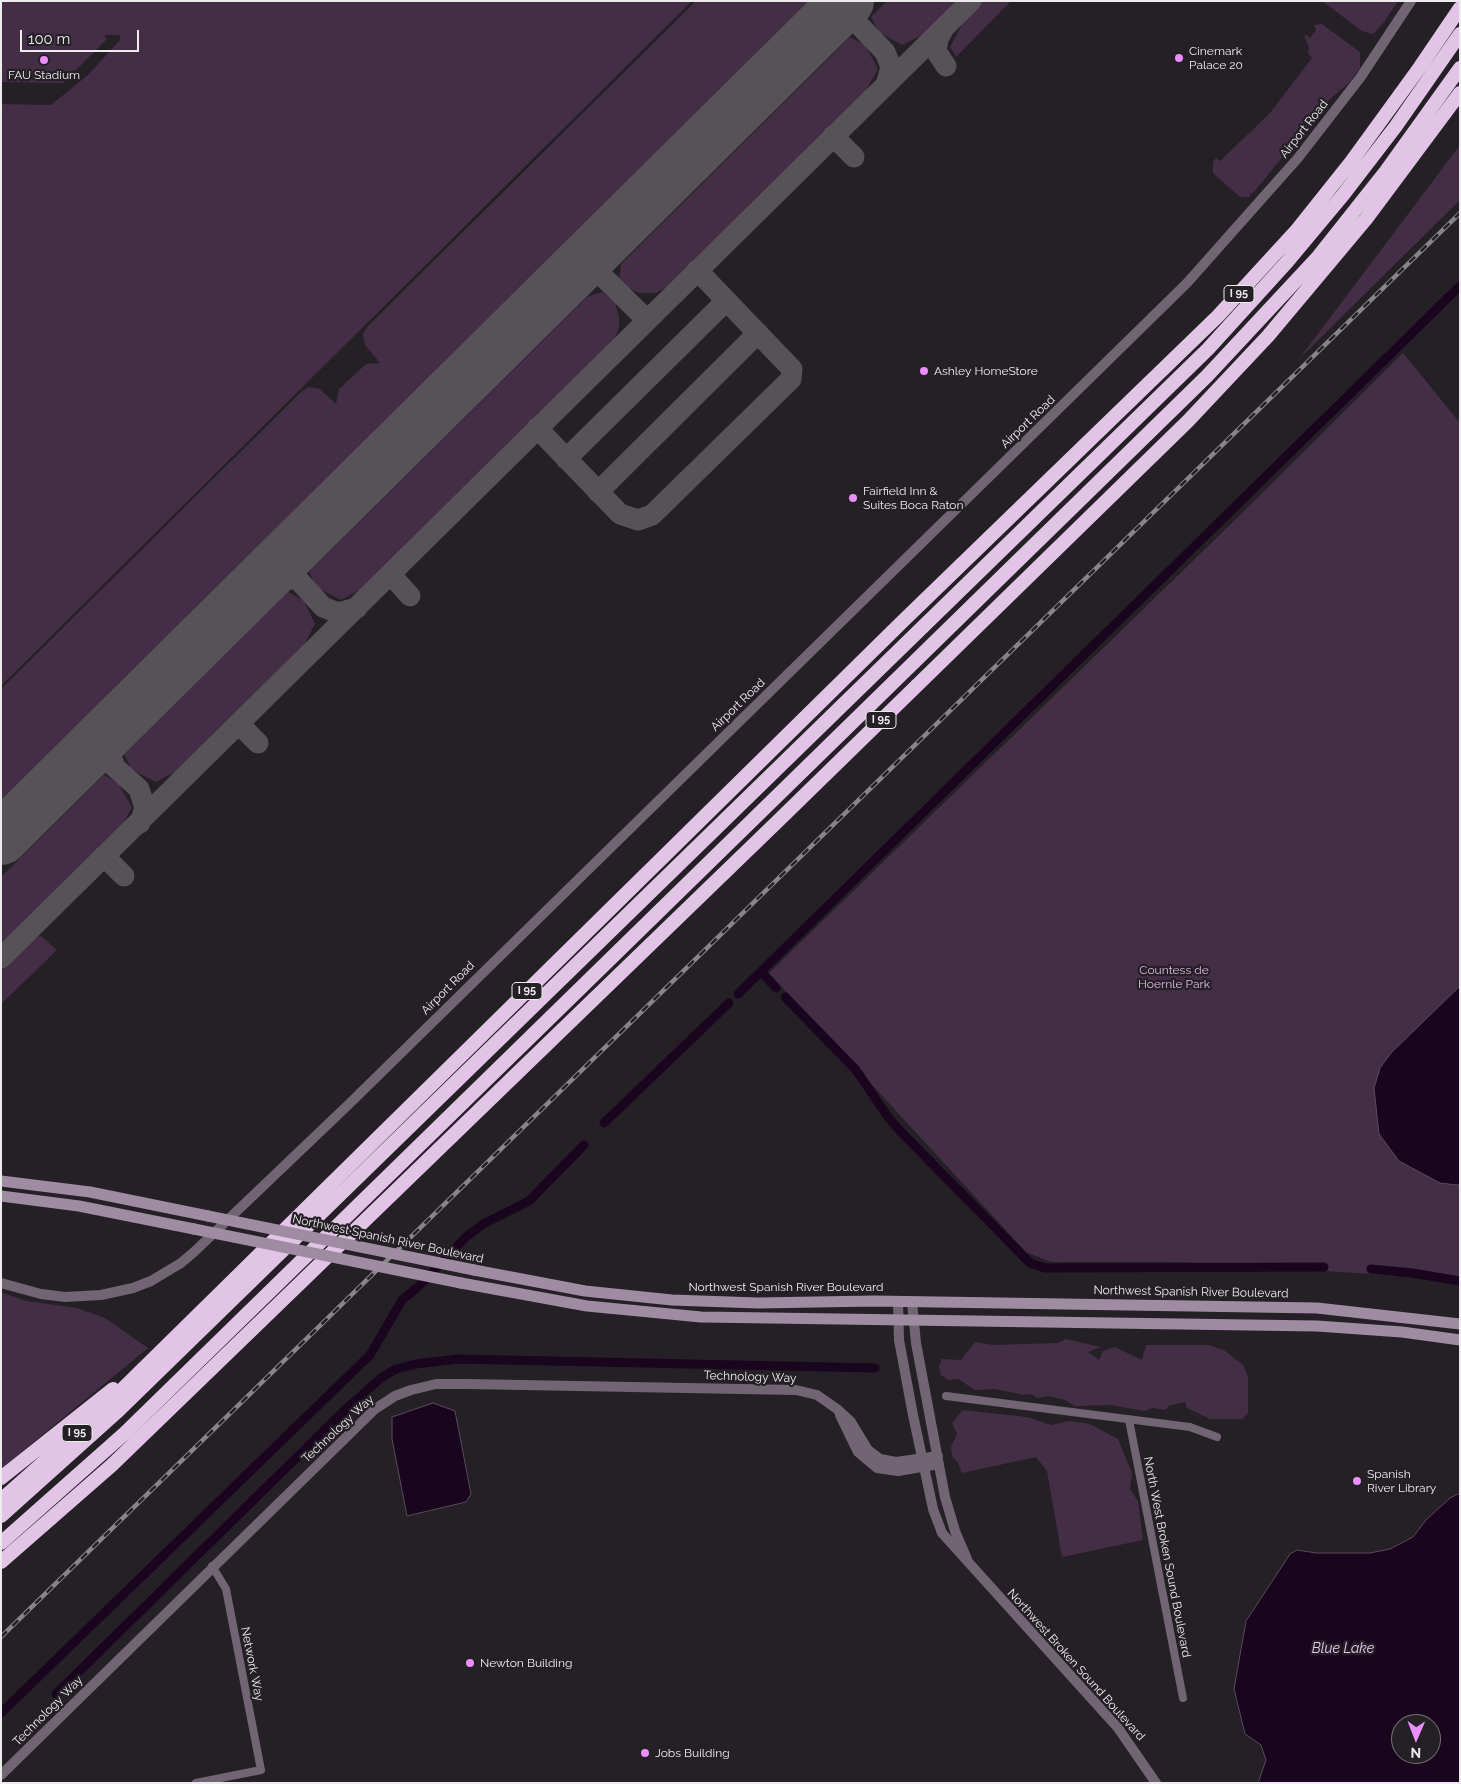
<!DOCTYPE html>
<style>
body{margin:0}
#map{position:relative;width:1461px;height:1784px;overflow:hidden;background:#242025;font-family:Raleway,sans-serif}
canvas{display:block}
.frame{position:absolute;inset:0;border:2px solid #eeebee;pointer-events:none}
.north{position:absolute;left:1391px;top:1714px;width:50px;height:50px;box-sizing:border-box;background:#242025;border:1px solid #757175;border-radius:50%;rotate:181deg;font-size:14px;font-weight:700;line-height:20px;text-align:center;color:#eeebee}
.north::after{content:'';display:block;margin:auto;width:18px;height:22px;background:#eb8dfc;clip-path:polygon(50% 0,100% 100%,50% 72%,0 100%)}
.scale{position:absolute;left:20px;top:30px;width:119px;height:22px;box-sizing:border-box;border:2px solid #eeebee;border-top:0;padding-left:6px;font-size:15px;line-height:18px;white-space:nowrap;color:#eeebee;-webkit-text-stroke:4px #242025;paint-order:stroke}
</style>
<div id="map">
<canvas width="1461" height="1784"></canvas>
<div class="frame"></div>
<div class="north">N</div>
<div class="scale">100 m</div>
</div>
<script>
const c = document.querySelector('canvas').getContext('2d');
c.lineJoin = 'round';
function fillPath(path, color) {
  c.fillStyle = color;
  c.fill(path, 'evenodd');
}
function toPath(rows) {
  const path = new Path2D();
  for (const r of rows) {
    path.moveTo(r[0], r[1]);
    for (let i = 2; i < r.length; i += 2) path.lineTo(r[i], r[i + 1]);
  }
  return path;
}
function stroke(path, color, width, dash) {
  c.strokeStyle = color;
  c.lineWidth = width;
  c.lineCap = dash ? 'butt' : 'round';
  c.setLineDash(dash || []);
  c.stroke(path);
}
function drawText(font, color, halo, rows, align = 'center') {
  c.font = font + ' Raleway,sans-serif';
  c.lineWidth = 4.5;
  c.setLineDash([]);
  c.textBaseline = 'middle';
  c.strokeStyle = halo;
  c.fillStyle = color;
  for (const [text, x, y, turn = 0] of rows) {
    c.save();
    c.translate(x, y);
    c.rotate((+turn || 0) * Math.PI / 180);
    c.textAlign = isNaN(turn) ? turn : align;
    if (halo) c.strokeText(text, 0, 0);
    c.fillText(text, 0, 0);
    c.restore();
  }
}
fillPath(toPath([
 [1,1,692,1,1,686,1,104,51,105,89,74,120,40,120,35,104,35,107,39,63,83,1,82],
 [696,1,810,1,1,801,1,689,301,392,309,387,320,389,336,404,339,389,366,364,380,363,365,345,363,334,368,326],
 [887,1,961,1,928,32,902,45,879,32,871,17],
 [982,1,1011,1,956,57,950,47,964,21],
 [1322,1,1398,1,1384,22,1373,34,1362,31],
 [1322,24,1360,52,1360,68,1350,82,1329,100,1254,192,1249,195,1250,197,1240,197,1213,173,1213,162,1216,158,1220,161,1270,113,1312,58,1308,53,1309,47,1304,36,1307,35,1310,38,1316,30,1314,25],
 [850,37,865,45,878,69,864,94,842,119,667,287,656,293,639,293,625,286,619,279,621,264],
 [1460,145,1460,200,1299,359],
 [602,292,615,303,619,316,619,328,613,342,521,437,367,586,341,600,316,587,309,572,587,297],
 [1403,353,1460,423,1460,1283,1434,1278,1184,1262,1051,1262,1026,1252,769,973,1238,517],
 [288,592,304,601,315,624,302,649,259,695,180,769,156,782,132,770,124,754],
 [104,775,118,783,132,807,119,831,1,949,1,877],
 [41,936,57,950,1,1004,1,970,35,938],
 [1,1292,26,1301,77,1308,105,1318,148,1348,1,1469],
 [1066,1339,1101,1347,1088,1352,1099,1360,1103,1351,1115,1347,1142,1360,1146,1345,1208,1345,1224,1350,1243,1365,1248,1376,1248,1413,1242,1419,1210,1419,1187,1408,1185,1402,1168,1406,1166,1410,1153,1408,1144,1411,1111,1405,1075,1406,1065,1400,1049,1396,1037,1398,1031,1394,1023,1395,995,1389,975,1390,958,1379,948,1380,941,1375,939,1367,942,1359,961,1360,975,1342,993,1345,1058,1343],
 [963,1410,1027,1417,1051,1425,1069,1421,1090,1424,1118,1439,1132,1473,1130,1489,1138,1501,1143,1540,1062,1557,1047,1471,1036,1457,962,1473,958,1463,952,1456,951,1447,957,1434,952,1423]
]), '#432e46');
const water = toPath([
 [1460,986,1460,1184,1457,1185,1440,1183,1399,1161,1379,1134,1374,1088,1380,1068,1391,1053,1460,986],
 [433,1403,455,1411,471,1494,466,1502,407,1516,392,1439,392,1417,433,1403],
 [1460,1493,1460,1783,1258,1783,1266,1760,1261,1745,1245,1734,1234,1689,1246,1621,1290,1554,1297,1550,1316,1553,1370,1553,1390,1549,1413,1537,1426,1520,1450,1498,1460,1493],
 [1401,1724,1431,1724,1431,1754,1401,1754,1401,1724]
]);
fillPath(water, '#1a051e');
stroke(water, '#5a4a5c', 1);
stroke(toPath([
 [761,972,776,988],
 [738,994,1460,286],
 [785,997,856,1070,888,1117,903,1134,1030,1263,1045,1268,1324,1267],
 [604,1123,729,1003],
 [1371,1269,1412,1273,1460,1281],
 [56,1694,347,1408,382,1377,396,1369,416,1364,458,1359,875,1368],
 [1,1713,370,1355,402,1300,418,1287,466,1237,483,1224,529,1201,584,1145]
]), '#1a051e', 9);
stroke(toPath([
 [855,1,854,14,859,25],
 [826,22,841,20,859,25,885,52,891,67,886,85],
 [943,30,938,39,936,51,946,66],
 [833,136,854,157],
 [586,260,647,320],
 [537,428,620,514,638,520,652,515,742,427,791,379,792,369,697,270],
 [566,459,726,301],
 [598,492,758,333],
 [295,547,291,560,292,573,323,607,338,613,357,608],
 [391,575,410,596],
 [264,578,281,574,296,580],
 [239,724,258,743],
 [110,731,106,748,114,764],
 [79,761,96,756,107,760,139,789,145,808,140,823],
 [104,856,124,876],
 [1,958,971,1]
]), '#565257', 21);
stroke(toPath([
 [1,838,847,1]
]), '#565257', 54);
stroke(toPath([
 [946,1396,1190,1427,1217,1437],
 [1129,1420,1183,1698],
 [196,1783,261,1770,226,1589,212,1566]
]), '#716573', 8);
stroke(toPath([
 [1,1283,41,1294,65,1297,101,1295,133,1288,151,1281,181,1263,194,1252,348,1105,1187,283,1298,158,1360,78,1411,1],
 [898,1302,899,1340,913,1415,933,1509,942,1533,1118,1728,1156,1783],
 [912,1302,916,1343,945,1497,955,1531,967,1559],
 [840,1415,858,1452,877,1468,898,1471,939,1464],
 [1,1775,375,1409,395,1396,411,1390,436,1384,467,1384,796,1390,817,1395,837,1409,851,1422,868,1450,880,1459,896,1462,938,1456]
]), '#716573', 10);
stroke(toPath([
 [1,1181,90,1192,208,1216],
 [1,1196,79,1206,194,1229],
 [474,1270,585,1291,672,1300,758,1303,874,1301,1317,1308,1460,1324],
 [461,1283,587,1306,701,1317,1317,1326,1402,1332,1460,1340]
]), '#9f8ca2', 11);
stroke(toPath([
 [1,1478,113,1389],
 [1,1500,89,1422,904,620,1218,316,1296,231,1351,162,1420,67,1460,8],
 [1,1516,119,1410,1208,349,1287,262,1343,195,1396,126,1460,34],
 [1,1543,125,1433,1207,376,1317,258,1386,171,1460,68],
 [1,1562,112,1465,778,821,1188,421,1268,336,1366,219,1460,93]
]), '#e2c4e7', 14);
const rail = toPath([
 [1,1637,1460,213]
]);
stroke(rail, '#888589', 4.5);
stroke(rail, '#242025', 2.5, [8]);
stroke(toPath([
 [208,1216,474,1270],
 [194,1229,461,1283]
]), '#9f8ca2', 11);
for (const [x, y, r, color] of [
 [1179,58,5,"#eb8dfc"],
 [44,60,5,"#eb8dfc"],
 [924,371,5,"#eb8dfc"],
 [853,498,5,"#eb8dfc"],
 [1357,1481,5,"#eb8dfc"],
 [470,1663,5,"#eb8dfc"],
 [645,1753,5,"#eb8dfc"]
]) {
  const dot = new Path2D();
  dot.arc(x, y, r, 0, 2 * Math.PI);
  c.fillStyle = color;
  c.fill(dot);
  stroke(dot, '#242025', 2);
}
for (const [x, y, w] of [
 [1239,294,30],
 [881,720,30],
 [527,991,30],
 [77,1433,30]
]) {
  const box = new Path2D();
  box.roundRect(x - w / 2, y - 8.5, w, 17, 4);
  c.fillStyle = '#242025';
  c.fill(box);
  stroke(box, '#eeebee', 1);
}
drawText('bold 11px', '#eeebee', null, [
 ["I 95",1239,294],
 ["I 95",881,720],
 ["I 95",527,991],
 ["I 95",77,1433]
]);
drawText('12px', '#eeebee', '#242025', [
 ["Cinemark",1189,51],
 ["Palace 20",1189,65],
 ["FAU Stadium",44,75,"center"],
 ["Ashley HomeStore",934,371],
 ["Fairfield Inn &",863,491],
 ["Suites Boca Raton",863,505],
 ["Spanish",1367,1474],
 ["River Library",1367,1488],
 ["Newton Building",480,1663],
 ["Jobs Building",655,1753]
], 'left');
drawText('12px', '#eeebee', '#242025', [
 ["Airport Road",1304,129,-52],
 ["Airport Road",1028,422,-44],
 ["Airport Road",738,705,-44],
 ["Airport Road",448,988,-45],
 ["Northwest Spanish River Boulevard",388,1239,12],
 ["Northwest Spanish River Boulevard",786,1287],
 ["Northwest Spanish River Boulevard",1191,1292,1],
 ["Technology Way",750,1377,2],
 ["Technology Way",338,1429,-43],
 ["North West Broken Sound Boulevard",1167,1557,79],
 ["Network Way",252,1664,79],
 ["Northwest Broken Sound Boulevard",1076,1665,48],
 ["Technology Way",48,1711,-45]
]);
drawText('12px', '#e3b5ea', '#242025', [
 ["Countess de",1174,970],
 ["Hoernle Park",1174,984]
]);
drawText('italic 14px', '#f1c3f9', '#242025', [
 ["Blue Lake",1343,1649]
]);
</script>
